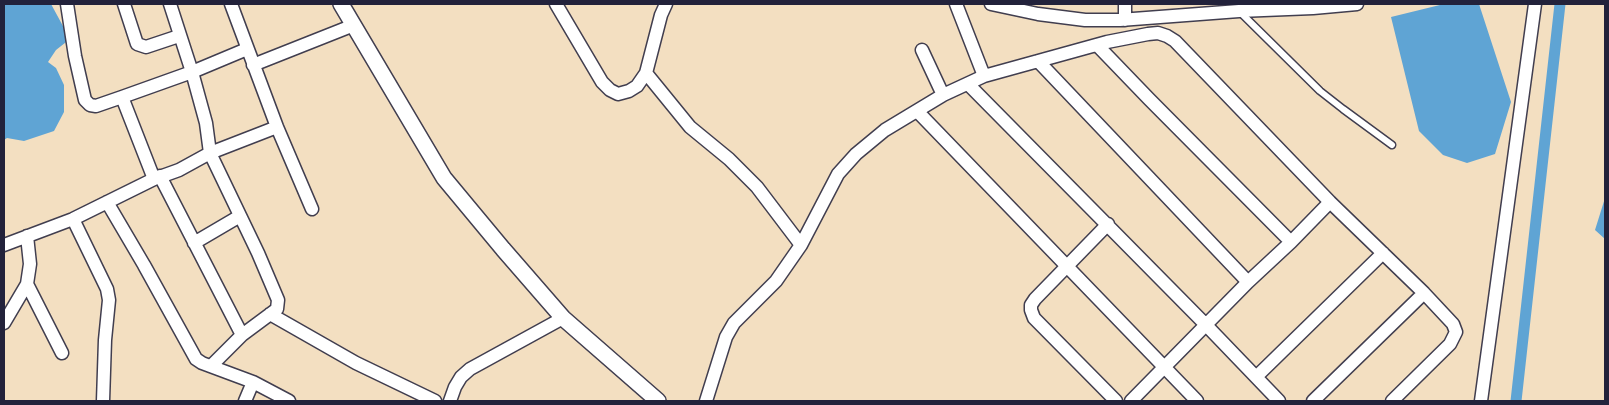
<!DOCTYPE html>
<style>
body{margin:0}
#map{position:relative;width:1609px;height:405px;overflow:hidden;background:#f3dfc1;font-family:"Playpen Sans",sans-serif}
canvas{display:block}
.frame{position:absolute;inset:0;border:5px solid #22223b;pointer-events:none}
</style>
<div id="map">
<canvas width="1609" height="405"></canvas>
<div class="frame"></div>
</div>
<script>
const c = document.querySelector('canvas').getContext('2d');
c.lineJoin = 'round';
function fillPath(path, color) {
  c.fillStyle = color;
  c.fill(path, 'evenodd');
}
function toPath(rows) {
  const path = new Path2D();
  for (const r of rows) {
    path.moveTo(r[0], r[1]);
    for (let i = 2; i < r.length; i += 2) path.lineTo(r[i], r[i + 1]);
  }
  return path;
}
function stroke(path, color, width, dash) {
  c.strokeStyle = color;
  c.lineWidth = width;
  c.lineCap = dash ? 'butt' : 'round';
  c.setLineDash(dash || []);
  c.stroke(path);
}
fillPath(toPath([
 [4,4,51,4,70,39,56,50,48,62,56,68,64,85,64,112,54,131,24,141,7,138,4,140],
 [1444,4,1479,4,1511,102,1495,154,1467,163,1443,155,1419,131,1391,17],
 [1605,198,1605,239,1595,230]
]), '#5fa4d4');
stroke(toPath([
 [1516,401,1560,4]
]), '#5fa4d4', 11);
const service = toPath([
 [1239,11,1320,91,1343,109,1392,145]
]);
const minor = toPath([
 [67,4,75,56,85,100,90,105,96,106,122,97,192,72,247,49],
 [124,4,137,44,146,47,179,36],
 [170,4,192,72,206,123,210,153,258,253,278,300,277,309,242,335,211,366],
 [231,4,277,127,312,209],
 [556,4,602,82,610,90,618,94,629,91,637,86,646,73,661,15,666,4],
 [956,4,984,76],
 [991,4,1038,14,1085,20,1120,20,1239,11,1313,8,1357,4],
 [1125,20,1125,4],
 [1097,45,1149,99,1291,242],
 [922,50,943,95],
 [1038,61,1248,282],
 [253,65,354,25],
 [646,73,690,127,729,159,757,187,801,245],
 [968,84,1206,325,1279,401],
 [122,97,154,179],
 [917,111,1197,401],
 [160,176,242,335],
 [107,202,144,265,196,359,202,363,253,382,289,401],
 [73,219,107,289,109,300,105,340,103,401],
 [1108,224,1035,299,1031,305,1031,310,1034,318,1116,401],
 [194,243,240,216],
 [4,245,73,219,154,179,179,170,210,153,277,127],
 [27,284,62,353],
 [270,314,356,363,435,401],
 [4,323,27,284,30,264,27,236],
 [1256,377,1383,253],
 [245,401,253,382],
 [450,401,455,387,461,377,470,369,563,318],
 [706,401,726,337,734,323,776,281,801,245,838,174,856,154,885,130,943,95,984,76,1107,42,1148,34,1158,33,1167,36,1175,41,1330,202,1424,293,1453,324,1456,332,1450,344,1392,401],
 [1131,401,1248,282,1291,242,1330,202],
 [1313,401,1424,293],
 [1481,401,1535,4]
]);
const tertiary = toPath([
 [341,4,444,178,503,249,563,318,658,401]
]);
stroke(service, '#413e4f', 9);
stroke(minor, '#413e4f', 15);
stroke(tertiary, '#413e4f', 18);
stroke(service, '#fff', 6);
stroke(minor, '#fff', 12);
stroke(tertiary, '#fff', 15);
</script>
